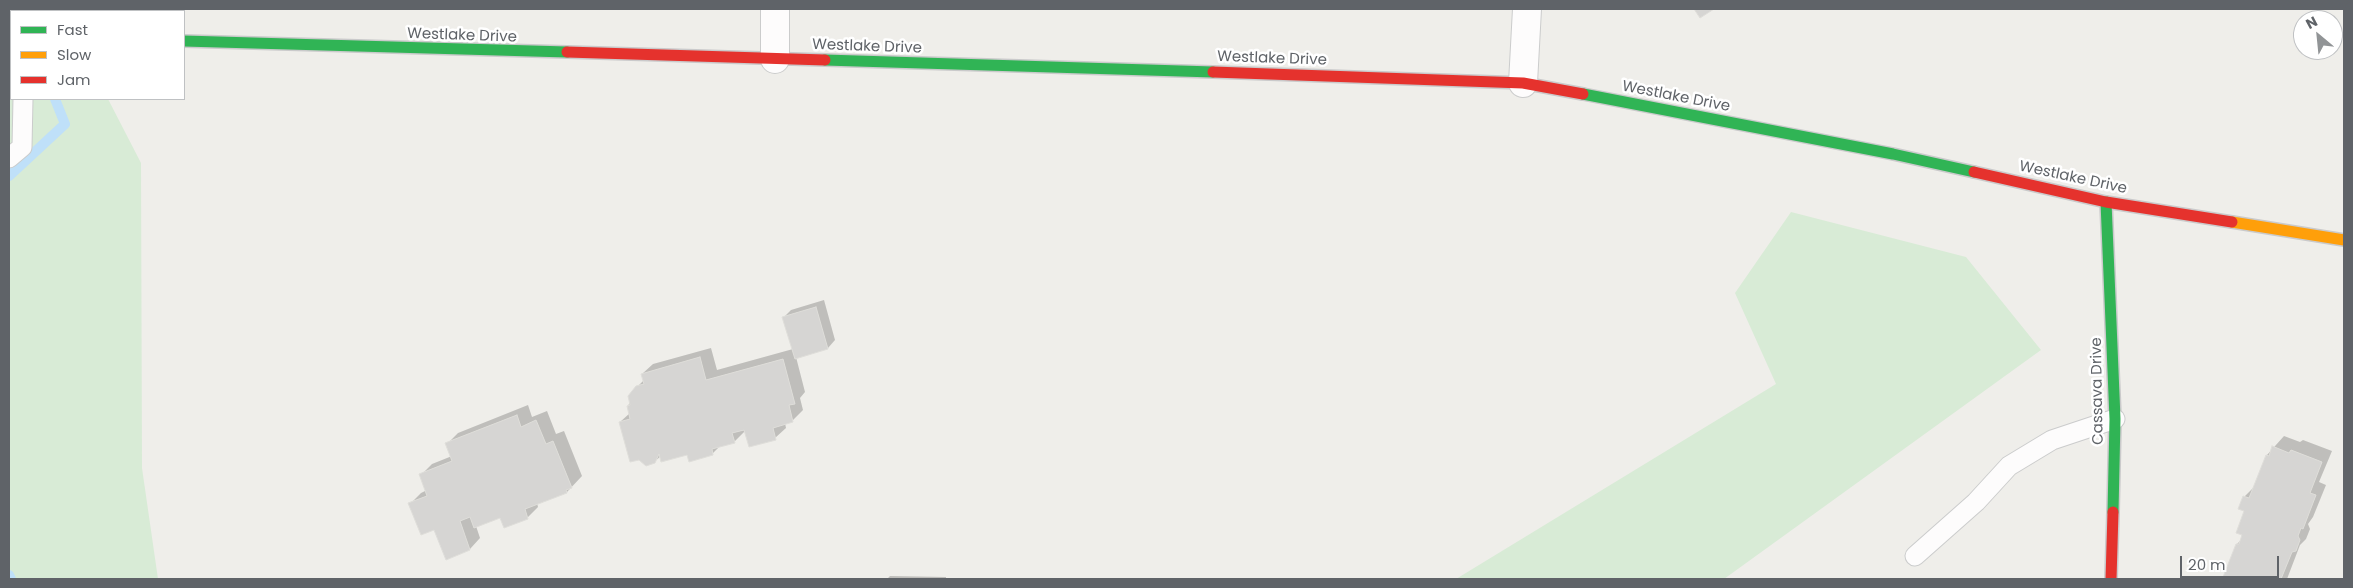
<!DOCTYPE html>
<style>
body{margin:0}
#map{position:relative;width:2353px;height:588px;overflow:hidden;background:#efeeea;font-family:Poppins,sans-serif}
canvas{display:block}
.frame{position:absolute;inset:0;border:10px solid #5f6368;pointer-events:none}
.legend{position:absolute;left:10px;top:10px;width:175px;height:90px;box-sizing:border-box;background:#fff;border:1px solid #bfc1c3;margin:0;padding:6px 9px;list-style:none;font-size:15px;color:#5f6368}
.legend li{display:flex;align-items:center;gap:10px;height:25px}
.legend b{width:25px;border:1px solid #bfc1c3}
.north{position:absolute;left:2293px;top:10px;width:50px;height:50px;box-sizing:border-box;background:#fff;border:1px solid #bfc1c3;border-radius:50%;rotate:332deg;font-size:14px;font-weight:700;line-height:20px;text-align:center;color:#5f6368}
.north::after{content:'';display:block;margin:auto;width:18px;height:22px;background:#919496;clip-path:polygon(50% 0,100% 100%,50% 72%,0 100%)}
.scale{position:absolute;left:2180px;top:556px;width:99px;height:22px;box-sizing:border-box;border:2px solid #5f6368;border-top:0;padding-left:6px;font-size:15px;line-height:18px;white-space:nowrap;color:#5f6368;-webkit-text-stroke:4px #fff;paint-order:stroke}
</style>
<div id="map">
<canvas width="2353" height="588"></canvas>
<div class="frame"></div>
<ul class="legend">
<li><b style="height:6px;background:#30b455"></b>Fast</li>
<li><b style="height:6px;background:#ff9f0a"></b>Slow</li>
<li><b style="height:6px;background:#e5322d"></b>Jam</li>
</ul>
<div class="north">N</div>
<div class="scale">20 m</div>
</div>
<script>
const c = document.querySelector('canvas').getContext('2d');
c.lineJoin = 'round';
function fillPath(path, color) {
  c.fillStyle = color;
  c.fill(path, 'evenodd');
}
function toPath(rows) {
  const path = new Path2D();
  for (const r of rows) {
    path.moveTo(r[0], r[1]);
    for (let i = 2; i < r.length; i += 2) path.lineTo(r[i], r[i + 1]);
  }
  return path;
}
function stroke(path, color, width, dash) {
  c.strokeStyle = color;
  c.lineWidth = width;
  c.lineCap = dash ? 'butt' : 'round';
  c.setLineDash(dash || []);
  c.stroke(path);
}
function drawText(font, color, halo, rows, align = 'center') {
  c.font = font + ' Poppins,sans-serif';
  c.lineWidth = 5;
  c.setLineDash([]);
  c.textBaseline = 'middle';
  c.strokeStyle = halo;
  c.fillStyle = color;
  for (const [text, x, y, turn = 0] of rows) {
    c.save();
    c.translate(x, y);
    c.rotate((+turn || 0) * Math.PI / 180);
    c.textAlign = isNaN(turn) ? turn : align;
    if (halo) c.strokeText(text, 0, 0);
    c.fillText(text, 0, 0);
    c.restore();
  }
}
fillPath(toPath([
 [9,88,11,88,11,99,108,99,141,163,142,468,158,579,9,579],
 [1791,212,1966,257,2041,350,1724,579,1456,579,1776,384,1735,293]
]), '#d8ebd6');
fillPath(toPath([
 [824,300,835,340,828,348,796,357,805,392,800,398,803,410,792,421,785,423,786,428,775,438,746,430,734,442,721,445,712,454,661,456,654,462,639,458,620,422,630,413,628,406,637,387,644,380,642,374,653,364,711,348,717,370,793,349,784,317,791,310],
 [528,405,532,417,547,411,556,434,564,431,582,476,567,492,537,503,538,507,527,518,501,516,476,526,480,538,470,549,447,558,435,528,410,504,421,493,427,490,421,475,432,464,452,456,447,444,458,433],
 [2284,436,2300,442,2303,440,2332,451,2319,482,2326,485,2313,517,2308,524,2310,529,2306,539,2300,545,2287,579,2232,579,2225,577,2237,544,2241,540,2246,511,2244,497,2255,486,2267,455],
 [890,576,946,577,946,579,887,579]
]), '#0003');
stroke(toPath([
 [9,176,65,124,55,99],
 [9,575,11,579]
]), '#bfe0f9', 10);
const building = toPath([
 [1694,9,1714,9,1700,18,1694,9],
 [816,307,828,349,795,359,782,317,816,307],
 [700,357,706,380,783,359,795,404,789,405,793,422,773,428,776,440,749,447,744,430,732,433,735,443,712,449,713,455,689,462,687,455,661,462,659,454,655,463,646,466,639,460,630,462,619,422,630,419,627,406,630,405,628,396,636,386,644,384,641,374,700,357],
 [517,415,521,427,536,420,546,444,553,441,572,488,566,490,567,493,525,509,528,519,504,528,500,518,474,528,470,517,460,521,470,550,446,560,434,530,421,535,408,503,427,496,419,474,452,461,445,443,517,415],
 [2272,446,2289,453,2291,450,2322,462,2310,493,2316,495,2303,529,2301,528,2298,536,2300,540,2296,551,2292,552,2281,579,2229,579,2223,577,2236,544,2239,544,2242,535,2236,533,2244,511,2238,509,2243,496,2249,498,2266,455,2269,456,2272,446]
]);
fillPath(building, '#d6d5d3');
stroke(building, '#deddd9', 1);
const lane = toPath([
 [9,158,22,147,23,99],
 [1915,556,1976,502,2009,466,2052,440,2115,419]
]);
const street = toPath([
 [775,9,775,59],
 [1523,83,1527,9]
]);
const fast = toPath([
 [9,38,11,38],
 [184,41,567,52],
 [825,60,1213,72],
 [1583,94,1893,154,1974,172],
 [2106,202,2115,419,2113,512]
]);
const slow = toPath([
 [2232,222,2344,240]
]);
const jam = toPath([
 [567,52,825,60],
 [1213,72,1523,83,1583,94],
 [1974,172,2106,202,2232,222],
 [2111,579,2113,512]
]);
stroke(lane, '#cbcccc', 21);
stroke(street, '#cbcccc', 30);
stroke(fast, '#cacacb', 14);
stroke(slow, '#cacacb', 14);
stroke(jam, '#cacacb', 14);
stroke(lane, '#fdfcfc', 19);
stroke(street, '#fdfcfc', 28);
stroke(fast, '#30b455', 11);
stroke(slow, '#ff9f0a', 11);
stroke(jam, '#e5322d', 11);
drawText('15px', '#5f6368', '#fff', [
 ["Westlake Drive",462,36,2],
 ["Westlake Drive",867,47,2],
 ["Westlake Drive",1272,59,2],
 ["Westlake Drive",1676,97,11],
 ["Westlake Drive",2073,178,12],
 ["Cassava Drive",2098,391,-91]
]);
</script>
